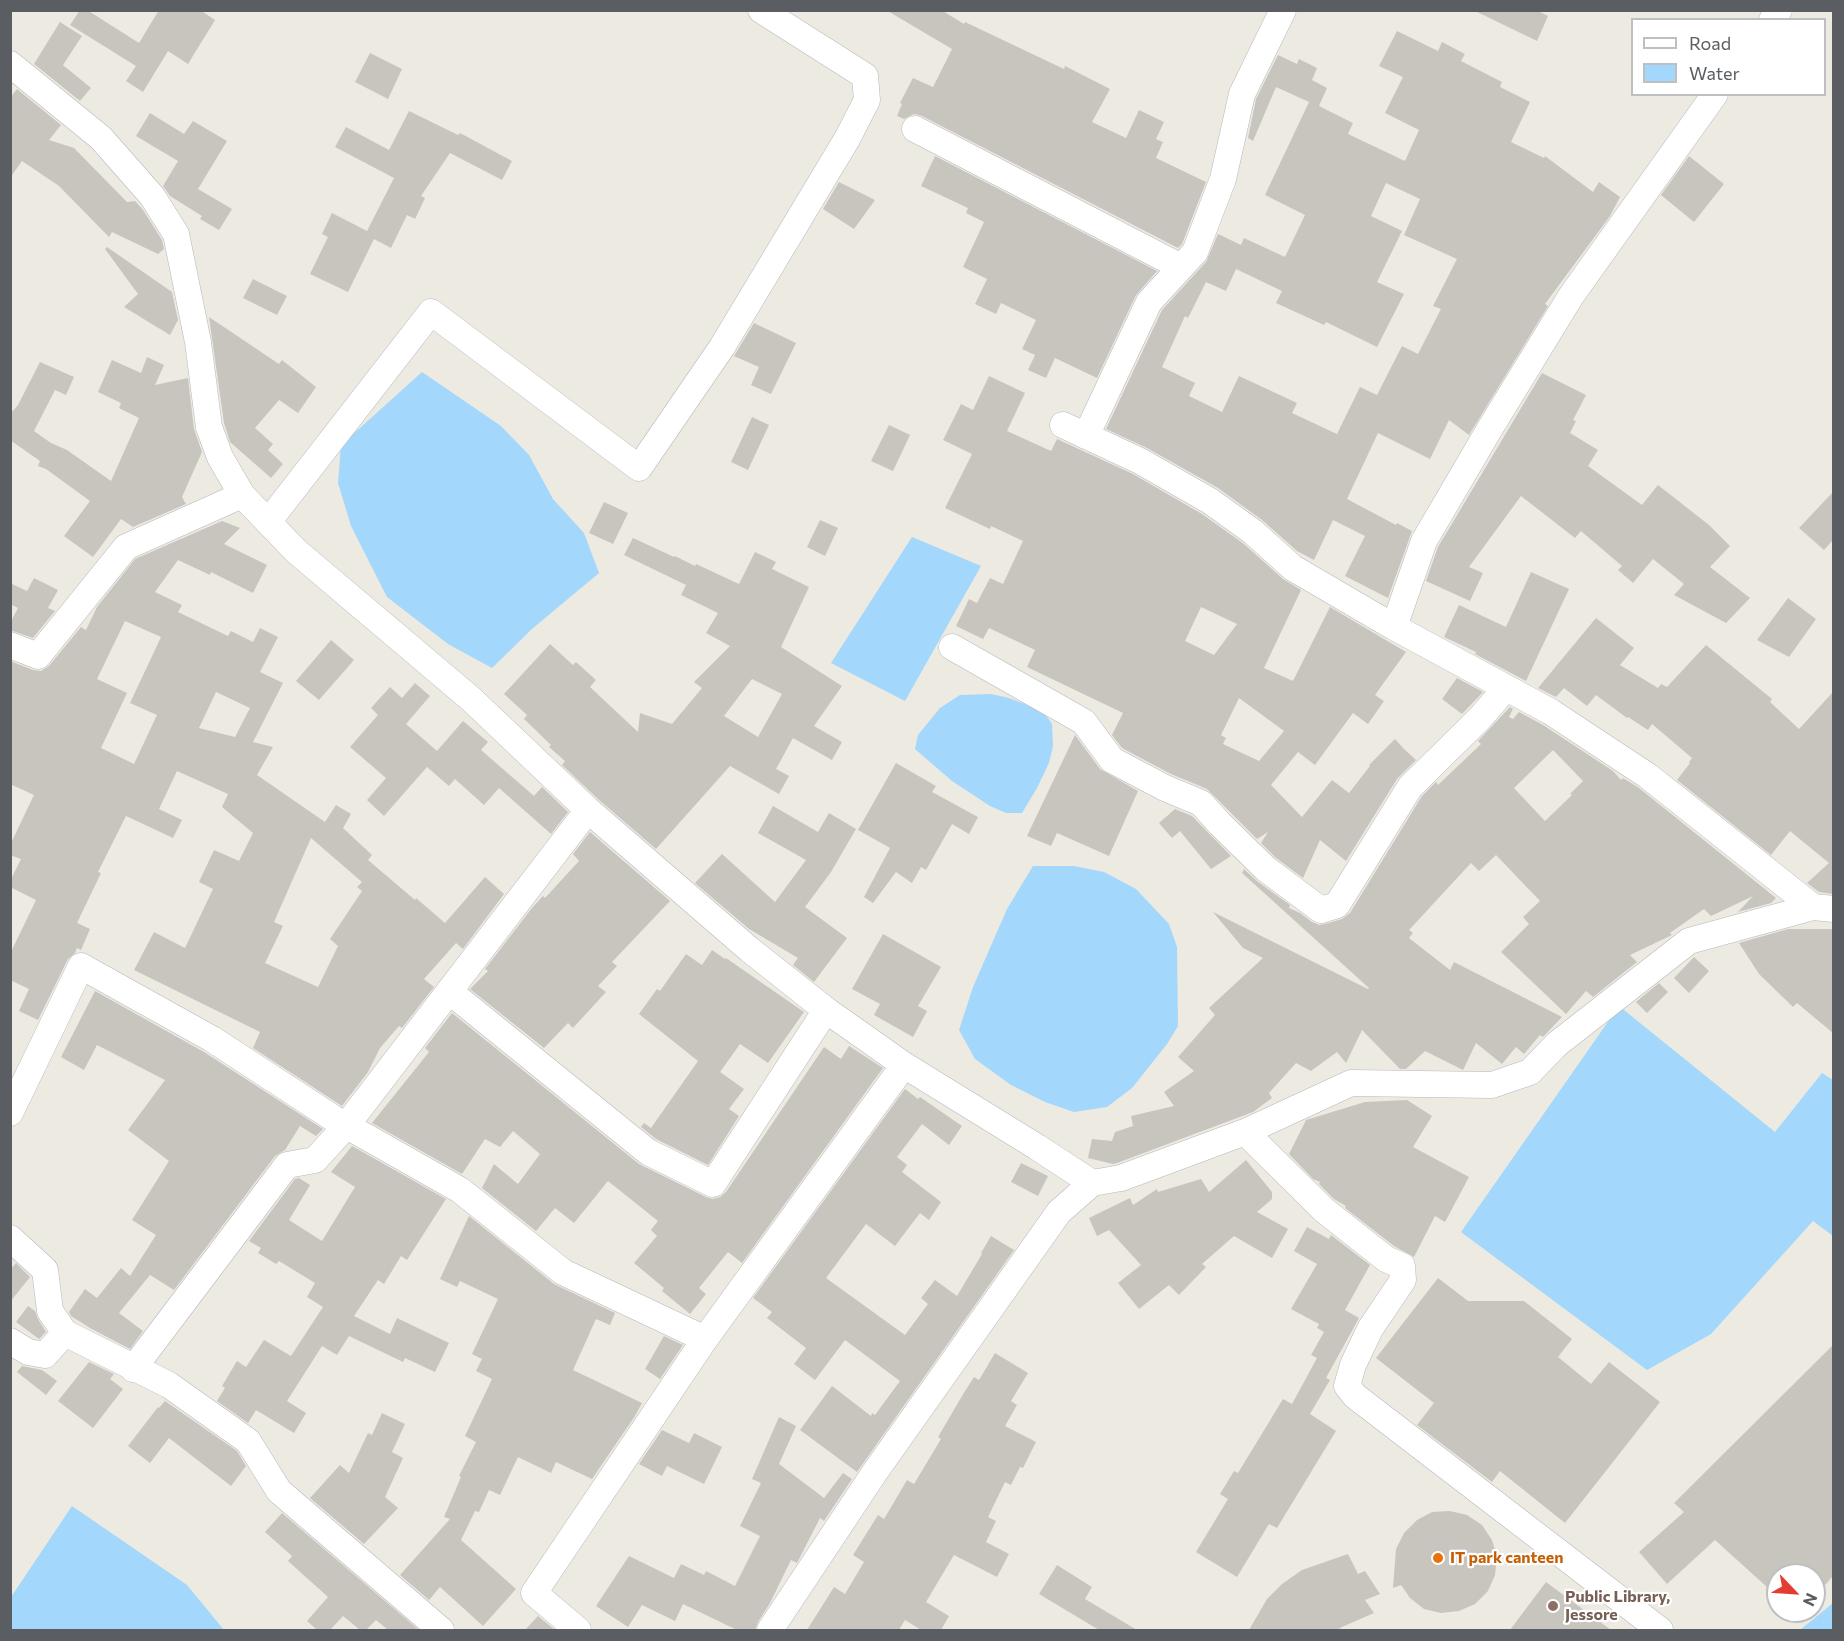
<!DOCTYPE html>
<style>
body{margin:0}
#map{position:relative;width:1844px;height:1641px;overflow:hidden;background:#edeae2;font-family:Commissioner,sans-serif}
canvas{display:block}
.frame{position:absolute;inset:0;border:12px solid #5a5e62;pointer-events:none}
.legend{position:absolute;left:1631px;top:18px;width:195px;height:78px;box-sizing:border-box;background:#fff;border:2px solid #bdbfc0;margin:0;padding:8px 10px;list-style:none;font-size:18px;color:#5a5e62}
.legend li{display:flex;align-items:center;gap:12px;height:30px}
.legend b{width:30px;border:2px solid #bdbfc0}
.north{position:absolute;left:1766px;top:1563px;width:60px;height:60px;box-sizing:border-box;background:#fff;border:2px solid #bdbfc0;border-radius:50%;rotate:115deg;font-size:16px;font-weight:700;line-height:24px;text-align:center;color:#5a5e62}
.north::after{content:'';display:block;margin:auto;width:21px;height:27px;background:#e33c32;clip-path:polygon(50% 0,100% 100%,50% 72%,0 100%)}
</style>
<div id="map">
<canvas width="1844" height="1641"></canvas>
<div class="frame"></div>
<ul class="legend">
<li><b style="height:8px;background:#fff"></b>Road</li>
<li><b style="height:16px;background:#a3d7fc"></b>Water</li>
</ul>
<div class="north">N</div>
</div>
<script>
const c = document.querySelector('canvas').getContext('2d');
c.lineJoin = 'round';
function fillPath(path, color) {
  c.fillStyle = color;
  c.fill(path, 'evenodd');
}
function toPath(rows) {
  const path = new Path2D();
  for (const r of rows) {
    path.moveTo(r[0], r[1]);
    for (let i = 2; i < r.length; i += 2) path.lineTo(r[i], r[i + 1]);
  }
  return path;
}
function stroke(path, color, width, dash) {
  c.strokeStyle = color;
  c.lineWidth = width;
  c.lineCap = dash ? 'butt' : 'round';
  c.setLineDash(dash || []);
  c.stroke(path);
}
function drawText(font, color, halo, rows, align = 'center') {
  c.font = font + ' Commissioner,sans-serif';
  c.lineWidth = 4.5;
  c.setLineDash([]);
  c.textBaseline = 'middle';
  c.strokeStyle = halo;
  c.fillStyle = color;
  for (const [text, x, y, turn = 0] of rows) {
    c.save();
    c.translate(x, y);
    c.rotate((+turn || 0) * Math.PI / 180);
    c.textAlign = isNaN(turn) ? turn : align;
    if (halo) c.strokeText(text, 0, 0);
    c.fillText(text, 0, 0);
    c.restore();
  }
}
fillPath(toPath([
 [422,372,501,426,529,455,553,499,584,533,599,573,533,628,492,668,448,644,387,597,351,526,338,483,341,445],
 [912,537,981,566,905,701,831,663],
 [991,694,1009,698,1043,711,1052,724,1053,746,1049,763,1037,788,1022,813,1006,813,990,806,952,781,915,749,918,735,940,708,960,695],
 [1033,866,1074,866,1104,872,1136,889,1169,924,1177,947,1178,1026,1167,1044,1132,1088,1107,1107,1074,1112,1045,1102,1011,1085,975,1059,959,1030,973,987,1007,909],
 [1619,1006,1775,1132,1822,1073,1833,1080,1833,1236,1813,1221,1711,1334,1647,1370,1461,1232],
 [72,1506,187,1585,224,1630,11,1630,11,1597],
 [1833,1603,1833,1630,1800,1630]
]), '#a3d7fc');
fillPath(toPath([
 [80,10,87,10,139,43,159,10,200,10,215,20,188,64,168,51,143,92,126,81,136,66,70,25],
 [886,10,941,10,964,24,965,22,1064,69,1065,66,1110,89,1092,122,1126,138,1139,110,1164,122,1156,139,1163,142,1156,158,1206,182,1182,244,1178,248,922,116,914,114,904,119,897,116,902,104,900,103,913,78,933,87,952,49],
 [1473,10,1536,10,1548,16,1537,41],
 [60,22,82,36,63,65,91,88,80,101,34,64],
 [1397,31,1438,51,1442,42,1465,54,1461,61,1502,82,1500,87,1530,102,1511,142,1544,158,1545,156,1593,192,1599,182,1620,197,1610,216,1545,304,1548,306,1469,435,1449,420,1430,459,1378,433,1347,499,1396,525,1397,523,1412,531,1388,598,1345,576,1365,536,1333,520,1314,560,1297,551,1262,520,1218,488,1147,448,1106,429,1162,310,1206,262,1218,234,1241,245,1244,238,1285,257,1305,215,1265,195,1309,102,1276,87,1253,141,1248,138,1256,99,1278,55,1297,64,1299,59,1317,68,1312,80,1327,88,1319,106,1353,123,1348,134,1405,161,1419,130,1385,113,1403,77,1379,66],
 [1386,183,1420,199,1404,235,1457,259,1433,306,1441,309,1418,354,1402,346,1377,395,1360,387,1337,434,1292,413,1297,403,1239,376,1222,412,1189,396,1195,383,1162,367,1185,316,1188,318,1206,282,1226,291,1236,269,1282,291,1276,303,1324,325,1326,322,1377,347,1404,294,1377,282,1402,231,1371,216],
 [370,53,402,69,388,99,355,82],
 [17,89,61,125,49,140,74,148,127,202,135,201,143,210,162,240,164,249,158,254,112,232,109,237,59,186,22,161,10,178,10,98],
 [409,111,458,135,460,133,512,161,502,180,450,153,421,196,425,198,415,219,407,215,391,248,374,239,348,292,310,274,328,237,322,234,332,213,367,231,394,178,335,147,346,127,389,150],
 [150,113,184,134,193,121,227,141,198,189,232,209,219,230,200,219,202,216,170,196,163,186,178,161,136,136],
 [935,156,1157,271,1136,295,1097,378,1055,358,1046,378,1028,370,1035,355,1022,349,1036,320,1001,303,996,314,975,304,987,279,963,267,984,222,966,213,968,208,921,186],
 [1689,156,1724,184,1694,222,1661,195],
 [839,182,875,200,854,229,823,209],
 [107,247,172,292,178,320,170,335,124,307,138,294,105,249],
 [253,279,287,296,277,315,243,298],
 [209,317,279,364,282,360,316,387,298,413,279,400,255,428,273,444,268,450,283,464,271,478,230,442,224,423],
 [754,323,796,343,771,394,751,385,759,367,734,356],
 [147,357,164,365,155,385,188,378,194,429,202,452,182,497,186,504,133,527,121,519,93,557,64,536,90,501,46,469,38,466,40,461,10,440,10,414,18,405,40,362,74,377,66,395,55,390,34,431,51,443,67,450,111,481,139,418,119,408,121,403,98,392,112,360,141,373],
 [1542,373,1586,395,1573,420,1576,421,1570,433,1598,450,1588,466,1642,505,1658,485,1709,525,1730,546,1710,567,1750,598,1726,623,1674,595,1684,584,1653,559,1633,583,1618,570,1622,566,1581,531,1575,538,1521,496,1469,567,1483,573,1470,601,1426,581,1438,547],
 [989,376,1025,393,1007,431,1051,451,1057,439,1133,474,1202,514,1244,544,1283,579,1301,590,1264,668,1293,681,1330,607,1406,652,1375,695,1384,701,1368,724,1353,713,1315,765,1298,752,1271,785,1302,817,1332,780,1349,793,1370,766,1369,765,1395,739,1404,749,1416,760,1397,779,1346,861,1320,840,1303,878,1276,858,1261,843,1268,832,1257,839,1207,789,1171,774,1122,748,1112,735,1123,713,1027,667,1035,650,989,628,983,639,956,626,969,599,977,603,990,578,1003,584,1023,541,991,526,990,529,945,508,972,454,943,440,961,404,973,410],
 [1201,607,1237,624,1214,655,1185,641],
 [1239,698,1284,731,1259,761,1223,744,1226,738,1221,735],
 [752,417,769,425,748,470,731,462],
 [889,425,910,435,893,471,871,461],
 [1833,492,1833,540,1824,550,1799,528],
 [604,502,628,513,613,544,589,533],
 [820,520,838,528,825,556,807,547],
 [222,521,240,528,224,544,267,565,253,593,211,572,210,575,178,560,155,592,182,605,178,612,228,636,231,631,253,642,260,628,278,637,260,672,283,683,253,742,273,747,257,775,325,822,336,805,351,814,343,828,372,855,368,860,415,900,416,898,445,923,485,877,504,894,463,949,456,943,424,979,434,987,402,1028,399,1026,380,1048,368,1072,342,1106,253,1048,260,1032,134,970,154,932,185,948,213,889,199,882,214,850,239,861,253,833,222,807,228,794,177,771,159,809,182,820,173,838,126,816,98,872,101,873,77,923,90,929,81,950,77,948,75,953,68,959,38,1020,19,1011,29,989,10,980,10,954,36,900,10,887,10,881,21,859,10,855,10,845,34,795,10,784,10,661,33,670,41,671,49,666,81,627,86,630,97,607,135,559],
 [125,621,161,637,130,703,157,715,134,764,101,748,127,693,97,679],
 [216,692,250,708,235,737,199,728],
 [311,838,362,882,357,887,362,891,330,939,338,946,318,987,265,963,283,926,274,922],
 [633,538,674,557,675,556,695,566,696,564,739,584,755,552,776,562,772,569,809,587,781,647,842,686,814,726,842,742,832,760,793,738,776,769,789,776,779,794,730,766,656,849,598,799,562,765,565,761,549,747,551,745,524,719,527,715,504,694,550,644,573,665,576,662,596,680,590,687,638,732,640,713,672,724,702,688,694,682,730,646,706,633,718,613,681,595,686,585,624,555],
 [752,679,782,694,758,737,724,716],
 [1531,572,1569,589,1526,681,1475,654,1476,652,1444,637,1459,605,1506,627],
 [34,578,58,590,48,608,55,611,33,638,10,630,10,623,18,608,10,604,10,583,27,591],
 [1788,598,1816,619,1789,657,1757,640],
 [1596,618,1634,648,1620,665,1658,688,1661,684,1667,687,1706,645,1772,699,1770,702,1799,729,1833,692,1833,894,1819,892,1807,883,1829,863,1790,831,1771,855,1677,780,1690,763,1689,762,1692,758,1652,724,1648,730,1628,717,1627,718,1596,695,1587,706,1564,688,1556,697,1538,688],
 [331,640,354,660,319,700,296,681],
 [1457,678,1483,692,1462,714,1442,699],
 [415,683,430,696,406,724,437,751,463,721,488,742,481,750,534,796,542,787,568,812,551,834,499,788,484,805,455,779,449,786,427,767,384,816,367,800,386,778,350,747,378,715,371,708,390,687,402,698],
 [1510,707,1513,709,1509,717,1513,719,1519,712,1543,725,1613,771,1621,780,1623,778,1639,788,1776,898,1771,903,1738,912,1753,896,1711,916,1704,909,1670,933,1672,935,1630,955,1637,962,1593,997,1586,991,1566,1014,1501,952,1529,924,1523,917,1540,901,1496,855,1479,871,1471,863,1409,930,1413,933,1409,938,1450,970,1454,962,1562,1017,1543,1037,1540,1035,1524,1054,1516,1047,1502,1064,1476,1043,1463,1070,1425,1051,1406,1069,1400,1069,1362,1030,1346,1063,1337,1052,1311,1071,1296,1063,1269,1093,1272,1098,1253,1112,1117,1163,1113,1164,1088,1158,1092,1139,1112,1141,1115,1132,1133,1126,1131,1116,1174,1106,1164,1092,1194,1071,1178,1057,1215,1015,1209,1008,1263,958,1243,948,1213,912,1368,989,1369,988,1242,873,1244,869,1257,881,1290,905,1289,908,1300,913,1312,922,1319,925,1325,924,1342,919,1350,913,1422,796,1436,782,1438,785,1481,744,1478,741],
 [1553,750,1583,781,1570,794,1572,795,1545,821,1514,788],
 [1075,735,1100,769,1138,791,1109,856,1057,833,1051,846,1027,836],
 [896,763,936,786,932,792,978,817,969,834,952,824,926,870,921,867,912,883,896,872,873,903,864,897,890,848,858,830],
 [773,806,818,832,829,813,856,829,831,872,805,907,847,938,814,982,793,965,798,958,749,929,695,883,722,854,775,902,806,860,758,833],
 [1175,809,1192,816,1231,856,1211,869,1180,831,1172,838,1159,823],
 [590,832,670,901,612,962,617,966,598,986,606,992,573,1028,568,1023,544,1048,470,989,488,971,485,969,532,908,543,896,545,898,579,861,573,854],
 [1788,929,1833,929,1833,1033,1797,1003,1793,1007,1759,974,1739,943],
 [883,934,941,967,918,1006,927,1011,913,1037,874,1015,880,1004,852,989],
 [712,950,725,959,726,958,804,1012,768,1063,740,1044,720,1072,744,1089,729,1109,739,1116,708,1165,656,1139,641,1127,644,1123,651,1128,698,1061,639,1014,657,989,660,991,686,954,702,965],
 [1694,957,1709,971,1689,993,1674,978],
 [1659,983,1668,992,1647,1013,1636,1002],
 [95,991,204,1052,323,1129,316,1136,300,1126,285,1150,275,1156,174,1290,150,1275,119,1313,143,1331,130,1349,90,1328,71,1316,69,1312,85,1289,97,1298,121,1268,130,1276,156,1235,132,1220,169,1161,128,1130,165,1080,97,1045,84,1070,61,1057],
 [452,1013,639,1164,706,1197,713,1199,720,1197,726,1192,824,1047,841,1059,849,1046,883,1068,742,1263,728,1252,699,1288,706,1294,690,1314,662,1291,664,1288,634,1263,657,1236,651,1230,658,1221,608,1181,574,1223,555,1208,536,1231,482,1188,494,1164,518,1184,540,1154,513,1131,500,1147,485,1139,462,1174,372,1123,429,1052,425,1048],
 [905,1089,918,1099,920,1097,962,1126,949,1145,922,1124,897,1157,907,1165,902,1172,941,1202,929,1220,920,1213,895,1246,866,1224,826,1278,905,1335,928,1304,921,1298,935,1280,957,1296,982,1254,981,1253,991,1236,1014,1250,857,1472,800,1430,832,1386,871,1416,872,1413,875,1415,900,1381,845,1340,815,1380,794,1364,806,1348,767,1318,772,1312,753,1298],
 [1407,1100,1432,1116,1413,1147,1469,1177,1445,1222,1435,1216,1414,1257,1394,1246,1345,1208,1346,1206,1334,1199,1319,1184,1320,1182,1313,1179,1289,1154,1306,1120,1365,1102],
 [352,1146,446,1199,407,1260,401,1256,384,1284,378,1280,354,1316,390,1334,397,1318,449,1343,435,1372,405,1358,403,1362,349,1336,337,1355,322,1346,287,1401,306,1413,294,1433,256,1410,248,1423,217,1401,225,1388,222,1386,237,1361,246,1367,264,1340,291,1356,323,1307,307,1297,315,1283,279,1261,276,1264,258,1253,261,1248,249,1241,295,1179,299,1178,310,1185,289,1220,322,1241,355,1187,331,1172],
 [1246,1160,1272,1192,1272,1199,1257,1212,1288,1229,1272,1258,1234,1236,1202,1264,1206,1267,1179,1295,1169,1285,1139,1309,1118,1283,1141,1265,1109,1230,1097,1236,1089,1218,1130,1198,1133,1205,1157,1189,1158,1192,1201,1179,1209,1192],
 [1021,1163,1048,1176,1038,1196,1011,1182],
 [469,1216,554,1284,615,1313,610,1325,596,1319,573,1370,642,1403,635,1416,592,1479,556,1462,551,1473,518,1457,500,1495,489,1490,479,1512,475,1511,461,1540,516,1589,483,1626,440,1587,429,1600,400,1575,450,1519,444,1517,461,1477,459,1476,476,1442,465,1436,492,1379,476,1371,482,1359,472,1354,498,1299,460,1281,457,1287,440,1279],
 [1307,1227,1329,1239,1331,1235,1370,1265,1345,1310,1359,1318,1326,1378,1330,1380,1310,1414,1336,1431,1277,1528,1269,1524,1237,1577,1196,1552,1228,1499,1220,1494,1234,1471,1238,1473,1283,1399,1292,1404,1317,1358,1311,1355,1324,1332,1317,1328,1319,1324,1291,1309,1317,1264,1294,1251],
 [16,1263,30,1277,10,1302,10,1270],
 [1438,1278,1468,1301,1524,1301,1572,1339,1558,1357,1591,1384,1609,1362,1660,1402,1565,1523,1500,1471,1492,1482,1417,1425,1434,1403,1376,1358],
 [28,1306,35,1311,38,1319,46,1332,39,1339,16,1322],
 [664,1336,683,1345,660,1379,645,1369],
 [1833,1345,1833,1576,1814,1598,1814,1575,1778,1575,1778,1597,1715,1540,1667,1584,1639,1552,1684,1512,1674,1503],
 [995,1353,1028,1373,1011,1401,1017,1405,1005,1426,1036,1442,1023,1468,1020,1467,1011,1485,1005,1482,988,1517,996,1521,986,1542,1009,1554,997,1577,954,1555,926,1602,949,1616,941,1630,921,1630,905,1620,899,1630,807,1630,834,1587,845,1594,864,1562,853,1555,878,1515,884,1519,907,1480,914,1484,941,1439,938,1437,962,1396,974,1377,979,1380],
 [89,1362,114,1374,110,1379,123,1389,93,1428,58,1401],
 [22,1366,42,1370,57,1381,46,1395,17,1372],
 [165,1401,237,1451,246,1466,231,1486,169,1438,150,1463,128,1446,158,1407,159,1408],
 [382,1413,405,1424,392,1452,403,1458,385,1497,398,1508,364,1544,310,1498,340,1465,349,1473,368,1433,372,1435],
 [779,1417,796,1426,779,1464,824,1498,843,1473,852,1479,824,1521,820,1518,797,1563,791,1560,770,1603,758,1622,755,1630,737,1630,683,1604,675,1621,642,1605,628,1627,596,1606,629,1556,674,1578,681,1564,704,1575,706,1571,735,1586,760,1536,740,1526,761,1483,752,1479],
 [662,1430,689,1443,694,1433,722,1447,704,1484,667,1466,662,1476,639,1464],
 [1450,1511,1467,1515,1482,1525,1492,1540,1497,1557,1495,1575,1488,1591,1475,1604,1459,1611,1441,1613,1424,1609,1410,1598,1401,1585,1393,1588,1396,1549,1404,1533,1417,1520,1432,1512],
 [282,1513,419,1630,388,1630,376,1620,366,1630,360,1630,343,1616,330,1630,317,1630,307,1621,328,1597,288,1561,292,1556,265,1532],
 [1348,1554,1358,1574,1365,1571,1380,1594,1365,1600,1374,1613,1342,1627,1337,1630,1249,1630,1267,1599,1282,1584,1302,1570],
 [1057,1565,1092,1587,1085,1599,1137,1630,1099,1630,1039,1594],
 [1546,1582,1611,1630,1510,1630],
 [538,1616,555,1630,525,1630]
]), '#c8c5bf');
const minor = toPath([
 [1772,20,1779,10],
 [10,64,101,138,152,196,176,234,198,342,209,427,220,457,242,495,296,551,471,699,588,810,750,950,826,1010,904,1065,1037,1147,1092,1183],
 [915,129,1181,267],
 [1063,425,1140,461,1210,501,1253,532,1293,568,1394,627,1551,712,1648,776,1813,907],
 [1086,436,1149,302,1195,252,1223,179,1242,94,1283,10],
 [268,522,431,312,639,468,722,347,847,139,867,100,865,76,761,10],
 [1394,627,1424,541,1489,430,1571,296,1715,94],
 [10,645,38,656,126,547,242,495],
 [952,647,1084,722,1112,760,1165,788,1201,803,1220,824,1266,869,1321,910,1337,905,1410,787,1480,718,1506,688],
 [449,991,648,1152,713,1184,826,1010],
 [10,1113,81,966,212,1039,333,1118,460,1190,563,1272,705,1339,534,1593,578,1630],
 [1245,1132,1324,1210,1386,1259,1402,1266,1403,1280,1370,1329,1353,1365,1347,1386,1355,1396,1660,1630],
 [10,1238,45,1270,50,1311,65,1333,169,1385,248,1441,279,1491,441,1630],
 [705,1339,904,1065],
 [10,1341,28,1352,45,1355,65,1333],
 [133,1369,287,1165,315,1160,346,1126,588,810],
 [770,1630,875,1472,1059,1212,1092,1183,1121,1178,1245,1132,1351,1083,1492,1085,1530,1072,1557,1044,1689,941,1813,907,1834,909]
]);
stroke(minor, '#b5b8bc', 27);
stroke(minor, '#fff', 26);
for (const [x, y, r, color] of [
 [1438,1558,6,"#e8710a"],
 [1553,1606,6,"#8d6e63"]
]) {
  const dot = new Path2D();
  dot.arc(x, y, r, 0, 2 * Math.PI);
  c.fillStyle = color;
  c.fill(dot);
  stroke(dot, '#fff', 2);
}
drawText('bold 16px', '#c56008', '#fff', [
 ["IT park canteen",1450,1558]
], 'left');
drawText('bold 16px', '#785e54', '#fff', [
 ["Public Library,",1565,1597],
 ["Jessore",1565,1615]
], 'left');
</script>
